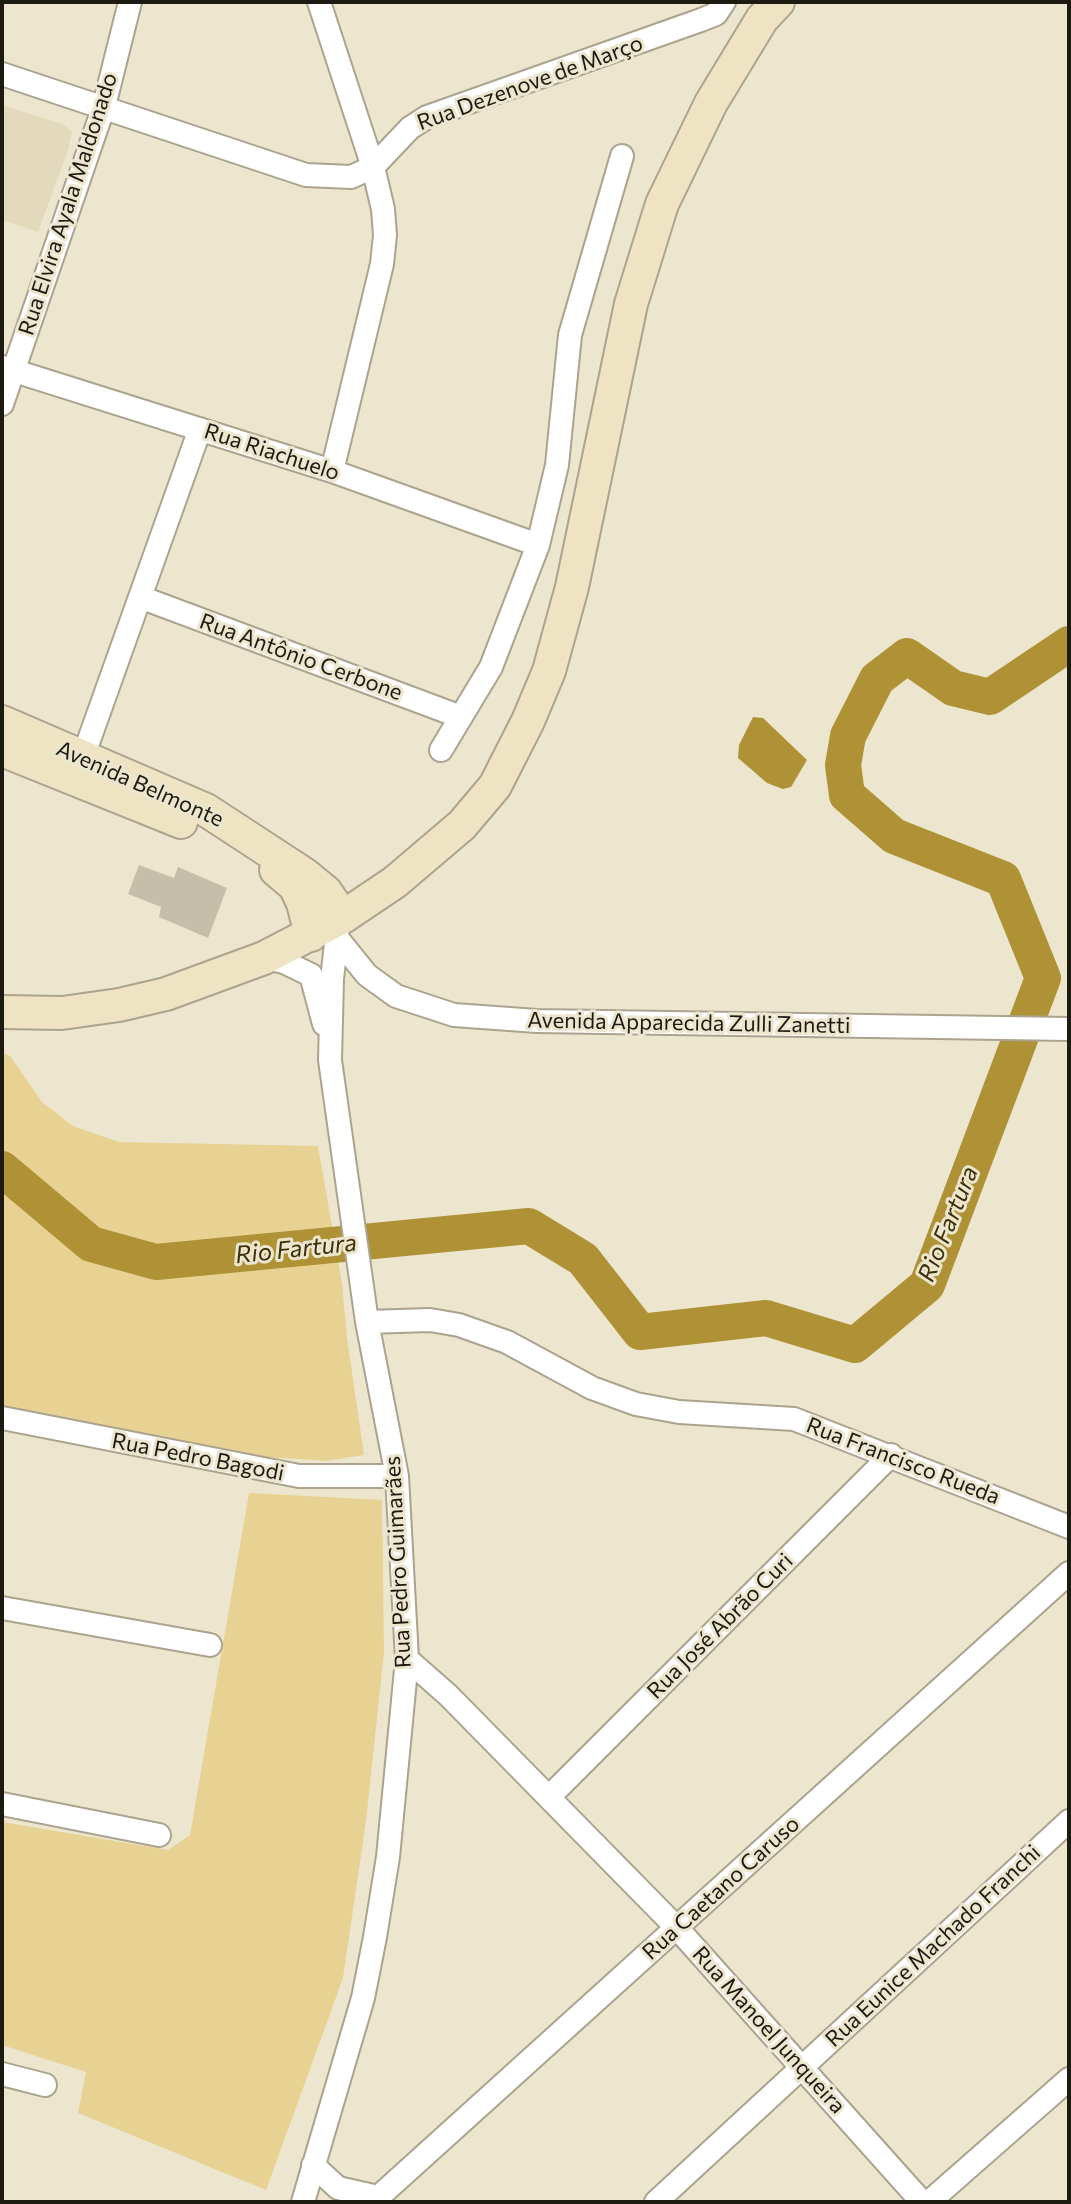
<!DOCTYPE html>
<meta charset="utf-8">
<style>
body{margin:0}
#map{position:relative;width:1071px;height:2204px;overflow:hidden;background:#ede6cf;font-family:Commissioner,sans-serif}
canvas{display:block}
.frame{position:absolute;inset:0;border:4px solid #1d1a12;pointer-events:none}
</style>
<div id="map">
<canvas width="1071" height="2204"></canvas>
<div class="frame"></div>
</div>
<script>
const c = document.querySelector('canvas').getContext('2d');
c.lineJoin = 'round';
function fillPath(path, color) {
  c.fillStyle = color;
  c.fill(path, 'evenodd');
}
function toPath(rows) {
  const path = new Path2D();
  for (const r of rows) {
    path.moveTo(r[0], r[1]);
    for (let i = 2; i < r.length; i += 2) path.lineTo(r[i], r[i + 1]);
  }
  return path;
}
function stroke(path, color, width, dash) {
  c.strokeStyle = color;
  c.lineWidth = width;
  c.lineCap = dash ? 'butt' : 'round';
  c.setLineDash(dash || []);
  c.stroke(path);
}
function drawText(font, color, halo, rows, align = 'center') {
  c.font = font + ' Commissioner,sans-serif';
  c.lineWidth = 6;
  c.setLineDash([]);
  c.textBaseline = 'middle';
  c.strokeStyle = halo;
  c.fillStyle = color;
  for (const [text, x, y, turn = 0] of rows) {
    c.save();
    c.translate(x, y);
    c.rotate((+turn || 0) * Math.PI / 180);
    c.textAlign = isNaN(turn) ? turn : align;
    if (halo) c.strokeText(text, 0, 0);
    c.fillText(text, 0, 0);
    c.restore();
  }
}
fillPath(toPath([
 [2,105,62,124,72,131,68,150,38,232,2,220]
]), '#e3d9bc');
fillPath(toPath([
 [2,1052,10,1056,42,1102,73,1126,119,1142,318,1146,342,1284,347,1338,364,1455,326,1461,164,1450,2,1408],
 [249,1493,382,1500,384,1652,366,1821,343,1978,266,2190,78,2113,86,2072,2,2045,2,1822,168,1850,190,1835]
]), '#e7d293');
fillPath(toPath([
 [753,717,763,718,807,760,791,787,783,789,767,783,738,758,739,745]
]), '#af9236');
stroke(toPath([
 [2,1169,91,1244,156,1262,529,1226,583,1259,640,1332,766,1318,855,1345,927,1285,1043,978,1003,879,894,836,847,795,843,765,848,736,877,679,907,656,953,688,990,697,1069,644]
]), '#af9236', 36);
fillPath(toPath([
 [139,865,174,878,178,867,227,888,208,938,159,917,161,907,128,894]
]), '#c6bea9');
const street = toPath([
 [319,2,373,167,383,209,385,235,382,264,332,471],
 [2,74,306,175,351,177,373,167,410,128,427,117,701,20,716,14,724,2],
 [2,367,332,471,538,545],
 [2,404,104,106,130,2],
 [140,597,461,717],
 [441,750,491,667,538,545,557,465,570,335,622,156],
 [79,768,200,429],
 [337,938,367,975,396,996,454,1015,537,1021,1069,1029],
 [264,958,284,962,311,975,324,1024],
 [367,1322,430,1320,459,1325,507,1342,592,1388,636,1404,679,1412,794,1419,1069,1527],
 [2,1418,299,1476,397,1476],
 [2,1608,210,1645],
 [407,1659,448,1695,677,1928,922,2202],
 [549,1797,891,1455],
 [2,1804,159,1835],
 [2,2074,45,2085],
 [313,2165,338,2188,378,2197],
 [303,2202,363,1998,375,1937,388,1857,407,1659,397,1476,367,1322,330,1060,332,979,338,926,343,917],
 [373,2202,1069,1573],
 [656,2202,1069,1821],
 [929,2202,1069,2079]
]);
const secondary = toPath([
 [2,722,206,810,304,874,326,892,343,917],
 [2,750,181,822],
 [276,870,295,886,303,903,311,935],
 [2,1012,62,1013,119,1005,166,994,264,958,343,917,395,882,462,825,495,786,528,721,549,671,572,587,631,304,662,204,711,103,762,19,778,2]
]);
stroke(street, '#aba38e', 26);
stroke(secondary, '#aba38e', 36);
stroke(street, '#fff', 22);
stroke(secondary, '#eee4c4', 32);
drawText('22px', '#1d1a12', '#ede6cf', [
 ["Rua Dezenove de Março",530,83,-20],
 ["Rua Elvira Ayala Maldonado",68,204,-72],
 ["Rua Riachuelo",272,452,18],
 ["Rua Antônio Cerbone",301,657,20],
 ["Avenida Belmonte",140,784,24],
 ["Avenida Apparecida Zulli Zanetti",689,1023,1],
 ["Rua Pedro Bagodi",198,1457,11],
 ["Rua Francisco Rueda",903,1461,21],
 ["Rua Pedro Guimarães",398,1562,-93],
 ["Rua José Abrão Curi",720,1626,-45],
 ["Rua Caetano Caruso",721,1888,-42],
 ["Rua Eunice Machado Franchi",933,1946,-43],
 ["Rua Manoel Junqueira",769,2030,48]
]);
drawText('italic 24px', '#3b2f06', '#ede6cf', [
 ["Rio Fartura",948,1224,-68],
 ["Rio Fartura",296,1249,-6]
]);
</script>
